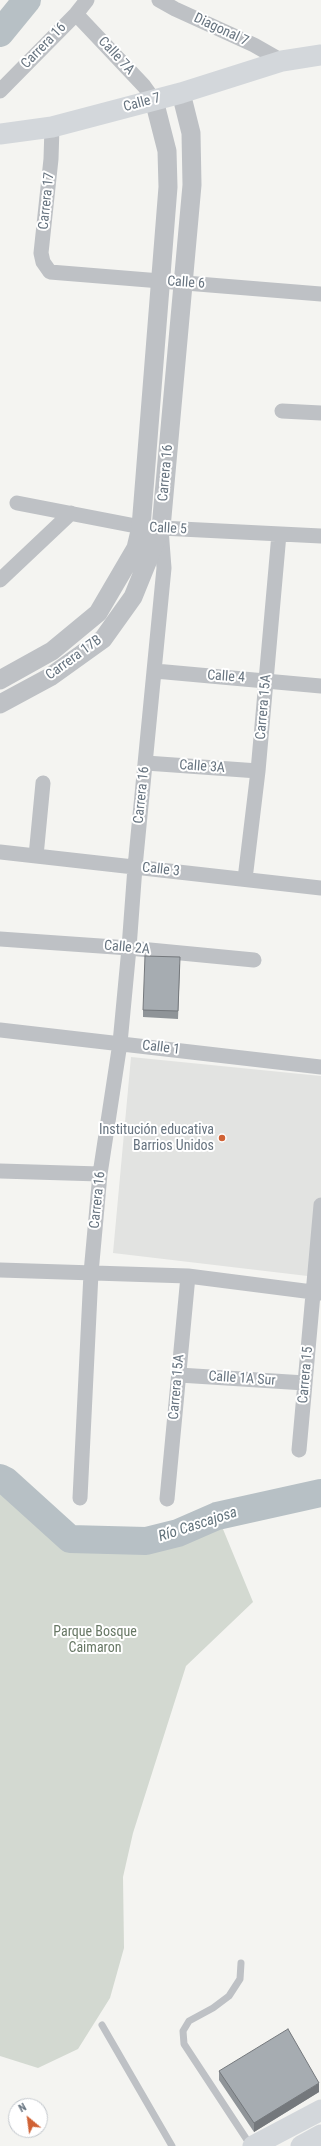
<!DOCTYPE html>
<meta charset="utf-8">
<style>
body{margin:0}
#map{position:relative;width:321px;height:2146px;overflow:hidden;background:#f4f4f1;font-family:"Roboto Condensed",sans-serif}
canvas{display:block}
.north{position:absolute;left:8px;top:2098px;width:40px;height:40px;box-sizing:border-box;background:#fff;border:1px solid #c2c7cc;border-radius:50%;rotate:331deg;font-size:11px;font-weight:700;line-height:16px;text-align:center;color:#66737f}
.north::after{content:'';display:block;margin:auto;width:14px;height:18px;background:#d06235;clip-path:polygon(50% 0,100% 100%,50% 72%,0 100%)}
</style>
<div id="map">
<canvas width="321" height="2146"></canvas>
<div class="north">N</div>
</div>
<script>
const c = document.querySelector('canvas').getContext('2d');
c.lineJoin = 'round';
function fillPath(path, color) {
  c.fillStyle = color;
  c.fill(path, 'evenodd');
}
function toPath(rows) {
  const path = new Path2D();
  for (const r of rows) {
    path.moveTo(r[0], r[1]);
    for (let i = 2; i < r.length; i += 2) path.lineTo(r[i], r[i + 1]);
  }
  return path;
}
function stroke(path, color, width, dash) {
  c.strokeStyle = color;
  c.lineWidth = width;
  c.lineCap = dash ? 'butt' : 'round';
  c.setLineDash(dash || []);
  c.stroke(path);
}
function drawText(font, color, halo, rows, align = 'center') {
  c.font = font + ' "Roboto Condensed",sans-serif';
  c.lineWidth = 4;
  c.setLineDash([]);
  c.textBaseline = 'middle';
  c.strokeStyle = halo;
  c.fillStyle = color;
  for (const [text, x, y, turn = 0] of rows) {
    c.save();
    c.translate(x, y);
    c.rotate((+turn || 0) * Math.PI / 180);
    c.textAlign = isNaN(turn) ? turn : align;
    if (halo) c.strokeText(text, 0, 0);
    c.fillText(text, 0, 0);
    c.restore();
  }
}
fillPath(toPath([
 [131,1057,321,1076,321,1199,316,1277,113,1253]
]), '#e2e3e1');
fillPath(toPath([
 [0,1484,69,1547,96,1543,147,1548,218,1517,253,1602,186,1666,133,1833,123,1877,124,1948,110,1998,78,2049,38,2068,0,2056]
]), '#d3d9d1');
stroke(toPath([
 [0,33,27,0],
 [0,1478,6,1481,70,1539,146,1541,178,1533,217,1516,321,1493]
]), '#b7c0c5', 28);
stroke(toPath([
 [241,1963,240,1979,229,1996,213,2008,189,2021,183,2031,184,2044,251,2146],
 [102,2025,172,2146]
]), '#bec1c5', 7);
stroke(toPath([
 [159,0,175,9,254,45,282,61],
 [76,14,144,86,154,100],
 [0,91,76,14,87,0],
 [52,127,51,159,41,253,43,262,50,272,321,294],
 [282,411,321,413],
 [17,503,141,527,321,536],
 [0,580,71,513],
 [155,671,321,686],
 [146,763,258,771],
 [0,852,321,888],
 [36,856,43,783],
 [245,879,258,771,279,534],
 [0,939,129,948,254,960],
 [0,1030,321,1067],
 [0,1171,100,1174],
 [0,1270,188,1276,321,1293],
 [179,1375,305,1383],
 [299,1450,321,1205],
 [80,1498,91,1273,100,1174,120,1043,129,948,135,867,164,568,161,529],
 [167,1499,188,1276]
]), '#bec1c5', 15);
stroke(toPath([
 [0,680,52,651,98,613,136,548,141,527,168,187,167,151,154,100],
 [0,704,50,677,103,639,133,597,161,528,192,185,191,133,181,93]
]), '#bec1c5', 19);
stroke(toPath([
 [0,134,52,127,181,93,282,61,321,55],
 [253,2146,321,2110],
 [301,2146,321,2135]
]), '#d3d7db', 21);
fillPath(toPath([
 [180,964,178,1019,143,1017,143,1010],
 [219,2071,319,2092,254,2132,219,2080]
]), '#8f9498');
fillPath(toPath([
 [319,2083,319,2092,254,2132,254,2123]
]), '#74787c');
const building = toPath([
 [145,956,180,957,178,1011,143,1010,145,956],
 [288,2029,319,2083,254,2123,219,2071,288,2029]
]);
fillPath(building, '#a6acb1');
stroke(building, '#74787c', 1);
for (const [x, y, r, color] of [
 [222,1138,4,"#d06235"]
]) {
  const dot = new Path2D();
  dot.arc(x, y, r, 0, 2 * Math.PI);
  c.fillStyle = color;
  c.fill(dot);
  stroke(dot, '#fff', 1.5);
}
drawText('14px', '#66737f', '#fff', [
 ["Diagonal 7",221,30,25],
 ["Carrera 16",44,46,-46],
 ["Calle 7A",116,56,47],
 ["Calle 7",142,103,-15],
 ["Carrera 17",47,201,-84],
 ["Calle 6",186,283,4],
 ["Carrera 16",166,473,-85],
 ["Calle 5",168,529,3],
 ["Carrera 17B",74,658,-36],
 ["Calle 4",226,677,4],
 ["Carrera 15A",264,707,-85],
 ["Calle 3A",202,767,4],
 ["Carrera 16",142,795,-84],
 ["Calle 3",161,870,6],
 ["Calle 2A",127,948,5],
 ["Calle 1",161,1048,7],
 ["Carrera 16",98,1200,-84],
 ["Carrera 15",306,1375,-85],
 ["Calle 1A Sur",242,1379,4],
 ["Carrera 15A",177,1387,-85]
]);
drawText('14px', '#66737f', '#fff', [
 ["Institución educativa",214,1130],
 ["Barrios Unidos",214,1146]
], 'right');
drawText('14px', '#677764', '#fff', [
 ["Parque Bosque",95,1632],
 ["Caimaron",95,1648]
]);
drawText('italic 15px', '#62737c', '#fff', [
 ["Río Cascajosa",198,1525,-18]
]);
</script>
